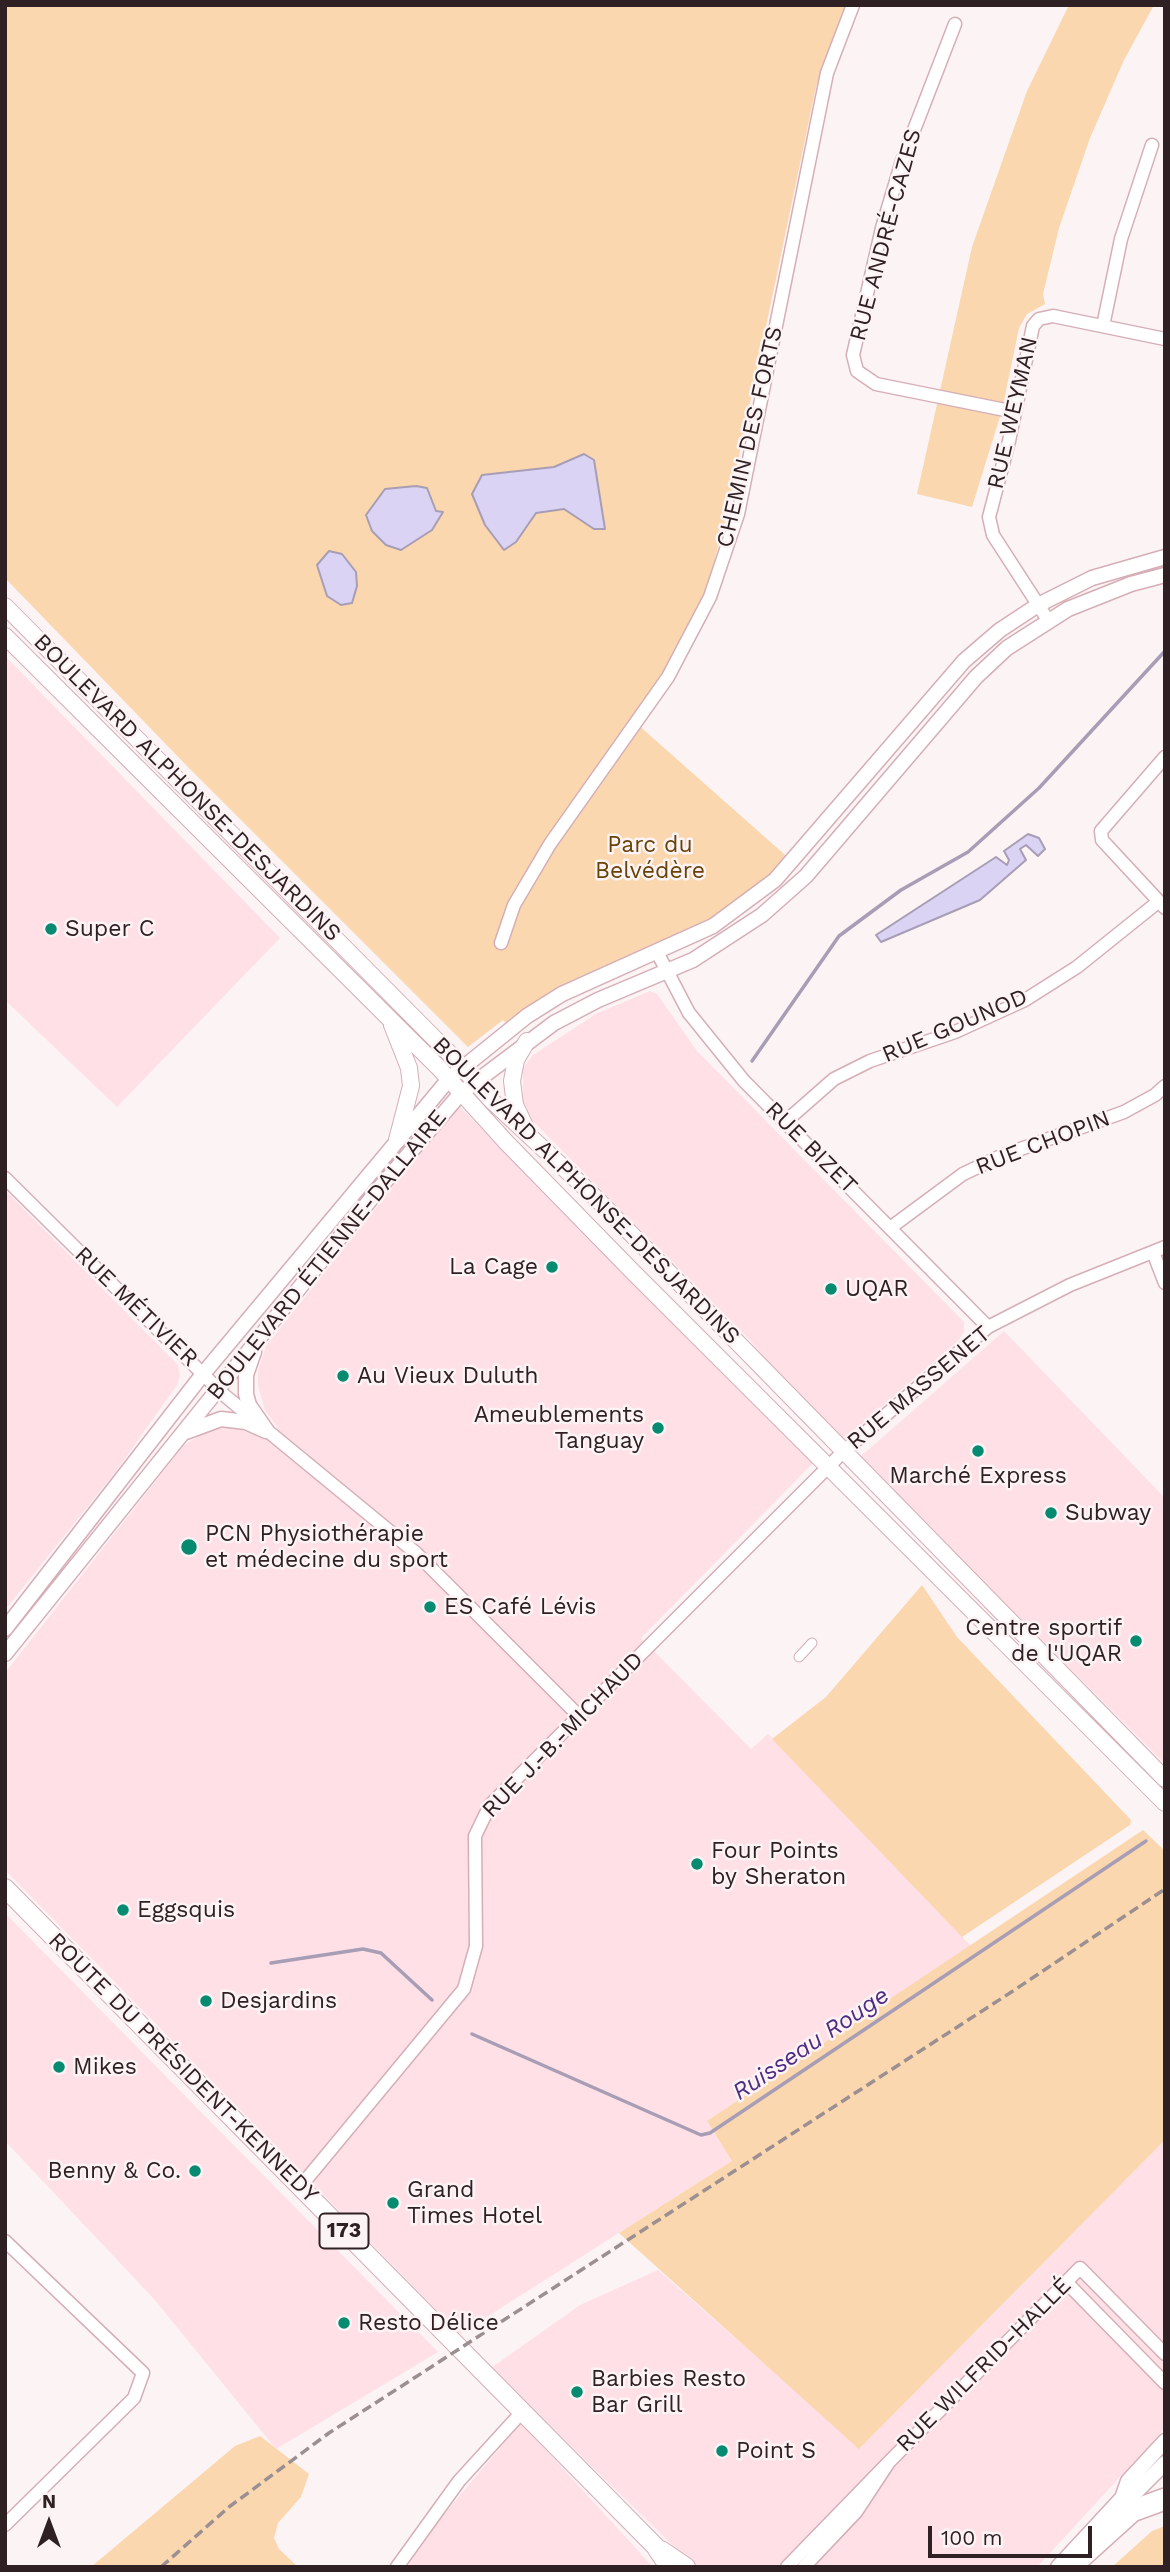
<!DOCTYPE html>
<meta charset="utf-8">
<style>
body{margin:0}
#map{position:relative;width:1170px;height:2572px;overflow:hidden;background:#fcf3f5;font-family:"Work Sans",sans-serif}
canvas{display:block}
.frame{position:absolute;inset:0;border:7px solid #2f2023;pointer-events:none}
.north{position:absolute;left:14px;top:2488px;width:70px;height:70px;-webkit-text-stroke:5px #fcf3f5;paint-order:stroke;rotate:0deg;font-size:19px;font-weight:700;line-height:28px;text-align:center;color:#2f2023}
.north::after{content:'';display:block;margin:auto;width:24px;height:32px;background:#2f2023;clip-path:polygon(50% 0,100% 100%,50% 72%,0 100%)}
.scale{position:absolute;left:928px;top:2526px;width:164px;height:32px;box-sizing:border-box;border:4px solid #2f2023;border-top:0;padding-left:9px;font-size:21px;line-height:24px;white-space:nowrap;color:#2f2023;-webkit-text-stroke:5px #fcf3f5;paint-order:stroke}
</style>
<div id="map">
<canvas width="1170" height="2572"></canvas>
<div class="frame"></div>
<div class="north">N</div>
<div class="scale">100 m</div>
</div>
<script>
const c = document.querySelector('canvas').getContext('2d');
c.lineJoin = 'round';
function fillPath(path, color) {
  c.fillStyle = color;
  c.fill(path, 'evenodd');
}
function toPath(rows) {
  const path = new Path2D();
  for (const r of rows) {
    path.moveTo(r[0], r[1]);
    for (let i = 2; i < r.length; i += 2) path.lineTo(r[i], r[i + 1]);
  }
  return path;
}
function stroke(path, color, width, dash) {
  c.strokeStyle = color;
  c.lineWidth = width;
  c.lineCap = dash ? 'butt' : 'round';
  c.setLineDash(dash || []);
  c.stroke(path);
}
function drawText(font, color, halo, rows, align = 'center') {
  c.font = font + ' "Work Sans",sans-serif';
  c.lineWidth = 5;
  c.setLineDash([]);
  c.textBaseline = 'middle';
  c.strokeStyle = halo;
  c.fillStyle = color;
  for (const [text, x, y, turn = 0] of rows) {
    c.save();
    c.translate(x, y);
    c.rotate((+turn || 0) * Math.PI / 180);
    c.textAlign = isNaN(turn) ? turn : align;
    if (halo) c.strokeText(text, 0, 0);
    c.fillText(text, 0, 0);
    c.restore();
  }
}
fillPath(toPath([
 [5,656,280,938,117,1107,5,1000],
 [650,991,657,994,697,1051,964,1322,964,1332,959,1340,842,1441,781,1378,749,1339,528,1116,523,1104,523,1068,533,1055,596,1014],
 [458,1105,813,1463,641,1638,751,1749,768,1734,971,1946,707,2121,732,2161,460,2334,5,1870,5,1673,184,1445,211,1429,232,1427,269,1438,278,1428,265,1410,258,1386,258,1371,266,1346],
 [5,1190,178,1365,180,1375,177,1385,116,1471,5,1610],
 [1004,1331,1165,1498,1165,1764,860,1457],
 [5,1913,200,2111,438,2352,276,2449,154,2299,5,2141],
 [1165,2140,1165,2428,1037,2567,695,2567,491,2368,580,2305,658,2270,860,2448],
 [521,2423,653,2567,407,2567,440,2519]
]), '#fee0e6');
fillPath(toPath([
 [5,5,845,5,816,87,726,518,705,594,668,677,636,723,793,862,732,914,511,1028,503,1020,468,1047,187,766,5,578],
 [1069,5,1154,5,1124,60,1090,138,1059,228,1043,294,1045,304,1027,314,1019,328,1002,410,972,507,917,494,972,247,1027,91],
 [922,1585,957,1637,1131,1820,1130,1825,962,1937,772,1739,826,1697],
 [1143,1830,1165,1851,1165,2140,859,2449,619,2233,732,2161,707,2121],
 [260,2436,309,2474,301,2497,278,2523,274,2538,279,2549,298,2567,91,2567,235,2446],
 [1165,2526,1165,2567,1112,2567,1152,2531]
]), '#fad7ae');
const water = toPath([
 [584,454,594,460,605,529,594,529,564,509,536,513,516,542,504,550,485,525,472,494,482,475,554,467,584,454],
 [416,486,427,488,436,511,443,512,432,530,401,550,386,545,372,531,366,515,385,489,416,486],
 [329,551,342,554,356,572,357,586,352,603,341,605,327,596,317,565,329,551],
 [1028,834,1039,838,1045,849,1038,856,1026,845,1020,849,1026,860,980,900,881,942,876,935,996,857,1007,865,1009,860,1004,851,1028,834]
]);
fillPath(water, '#dbd3f4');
stroke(water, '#a79db5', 2);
stroke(toPath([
 [752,1061,839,936,901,890,968,852,1039,788,1165,651],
 [271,1963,363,1949,381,1953,432,2000],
 [472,2034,701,2135,710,2133,1146,1841]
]), '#a79db5', 3.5);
const pedestrian = toPath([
 [799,1657,812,1643]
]);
const minor = toPath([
 [955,24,902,161,882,228,853,355,857,371,876,384,1015,412],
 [1103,326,1121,239,1152,145],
 [1048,620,993,535,989,517,1009,441,1033,326,1039,319,1053,316,1165,339],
 [1165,757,1101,831,1102,840,1165,908],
 [501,943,514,905,550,844,668,677,710,597,738,514,827,73,853,5],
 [657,952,689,1013,744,1081,988,1327],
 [785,1122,834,1079,870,1061,955,1032,1025,1000,1077,967,1158,902],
 [5,1178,224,1395,416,1553,579,1716],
 [890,1228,963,1174,1001,1156,1124,1112,1155,1095,1165,1086],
 [1153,1252,1165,1283],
 [300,2187,464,1989,476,1946,475,1836,490,1805,845,1450,988,1327,1070,1285,1165,1247],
 [5,2241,143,2373,134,2398,5,2525],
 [1066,2282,1165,2383],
 [889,2462,1080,2268,1165,2354],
 [397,2567,459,2481,521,2413],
 [787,2567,889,2462,856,2512,804,2567]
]);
const tertiary = toPath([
 [254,1352,246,1375,246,1394,249,1405,267,1431],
 [186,1432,221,1419,246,1422,266,1431],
 [5,1629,203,1374,449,1079,527,1016,562,994,713,926,775,880,964,661,1000,630,1038,605,1092,578,1165,557],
 [5,1654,383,1184,461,1093,554,1023,598,1000,693,960,762,915,806,876,976,677,1007,648,1068,609,1131,584,1165,575],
 [1122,2498,1128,2481,1165,2441],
 [1058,2567,1122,2498,1137,2491,1165,2463]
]);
const secondary = toPath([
 [5,606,453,1057,491,1100,597,1199,1165,1779],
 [5,636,438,1067,506,1142,634,1273,1165,1803],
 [392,1025,409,1068,411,1086,397,1140],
 [525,1126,515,1105,512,1081,516,1060,527,1041]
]);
const primary = toPath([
 [5,1888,655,2546,669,2567],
 [661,2550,686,2567]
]);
const motorway = toPath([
 [1070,2567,1132,2511,1165,2499]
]);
stroke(pedestrian, '#d5aeb6', 11);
stroke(minor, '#d5aeb6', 15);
stroke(tertiary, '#d5aeb6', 17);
stroke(secondary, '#d5aeb6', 18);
stroke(primary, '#d5aeb6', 20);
stroke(motorway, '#d5aeb6', 24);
stroke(pedestrian, '#fff', 9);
stroke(minor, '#fff', 12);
stroke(tertiary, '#fff', 14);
stroke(secondary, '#fff', 16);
stroke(primary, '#fff', 18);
stroke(motorway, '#fff', 21);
stroke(toPath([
 [161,2567,229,2507,329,2433,1013,1991,1165,1889]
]), '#9b8f92', 3.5, [10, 5]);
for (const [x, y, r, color] of [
 [51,929,7,"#068b71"],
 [552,1267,7,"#068b71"],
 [831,1289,7,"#068b71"],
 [343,1376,7,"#068b71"],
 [658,1428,7,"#068b71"],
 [978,1451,7,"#068b71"],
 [1051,1513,7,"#068b71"],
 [189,1547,9,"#068b71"],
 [430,1607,7,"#068b71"],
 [1136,1641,7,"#068b71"],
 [697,1864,7,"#068b71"],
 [123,1910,7,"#068b71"],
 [206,2001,7,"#068b71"],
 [59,2067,7,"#068b71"],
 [195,2171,7,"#068b71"],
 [393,2203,7,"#068b71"],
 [344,2323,7,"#068b71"],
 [577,2392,7,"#068b71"],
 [722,2451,7,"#068b71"]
]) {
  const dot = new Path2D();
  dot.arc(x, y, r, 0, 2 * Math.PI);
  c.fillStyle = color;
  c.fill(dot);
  stroke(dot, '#fcf3f5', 2.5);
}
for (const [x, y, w] of [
 [344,2231,49]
]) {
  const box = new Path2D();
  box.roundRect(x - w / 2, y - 17.5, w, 35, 5);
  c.fillStyle = '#fcf3f5';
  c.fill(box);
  stroke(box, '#2f2023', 2);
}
drawText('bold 21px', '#2f2023', null, [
 ["173",344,2231]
]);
drawText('23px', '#2f2023', '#fcf3f5', [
 ["RUE ANDRÉ-CAZES",886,235,-75],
 ["RUE WEYMAN",1013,413,-77],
 ["CHEMIN DES FORTS",750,437,-77],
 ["BOULEVARD ALPHONSE-DESJARDINS",187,788,45],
 ["RUE GOUNOD",955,1026,-23],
 ["RUE CHOPIN",1043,1143,-21],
 ["RUE BIZET",811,1148,45],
 ["BOULEVARD ALPHONSE-DESJARDINS",586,1191,45],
 ["BOULEVARD ÉTIENNE-DALLAIRE",327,1255,-51],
 ["RUE MÉTIVIER",136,1307,44],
 ["RUE MASSENET",919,1388,-40],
 ["RUE J.-B.-MICHAUD",563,1735,-46],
 ["ROUTE DU PRÉSIDENT-KENNEDY",183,2068,45],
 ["RUE WILFRID-HALLÉ",984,2365,-45]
]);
drawText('23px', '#684206', '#fcf3f5', [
 ["Parc du",650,845],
 ["Belvédère",650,871]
]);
drawText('23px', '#2f2023', '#fcf3f5', [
 ["Super C",65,929],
 ["La Cage",538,1267,"right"],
 ["UQAR",845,1289],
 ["Au Vieux Duluth",357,1376],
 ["Ameublements",644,1415,"right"],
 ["Tanguay",644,1441,"right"],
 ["Marché Express",978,1476,"center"],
 ["Subway",1065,1513],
 ["PCN Physiothérapie",205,1534],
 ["et médecine du sport",205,1560],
 ["ES Café Lévis",444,1607],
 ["Centre sportif",1122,1628,"right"],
 ["de l'UQAR",1122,1654,"right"],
 ["Four Points",711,1851],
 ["by Sheraton",711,1877],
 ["Eggsquis",137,1910],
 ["Desjardins",220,2001],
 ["Mikes",73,2067],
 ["Benny & Co.",181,2171,"right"],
 ["Grand",407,2190],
 ["Times Hotel",407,2216],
 ["Resto Délice",358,2323],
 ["Barbies Resto",591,2379],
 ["Bar Grill",591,2405],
 ["Point S",736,2451]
], 'left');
drawText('italic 24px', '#4e2c85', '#fcf3f5', [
 ["Ruisseau Rouge",811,2044,-34]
]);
</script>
